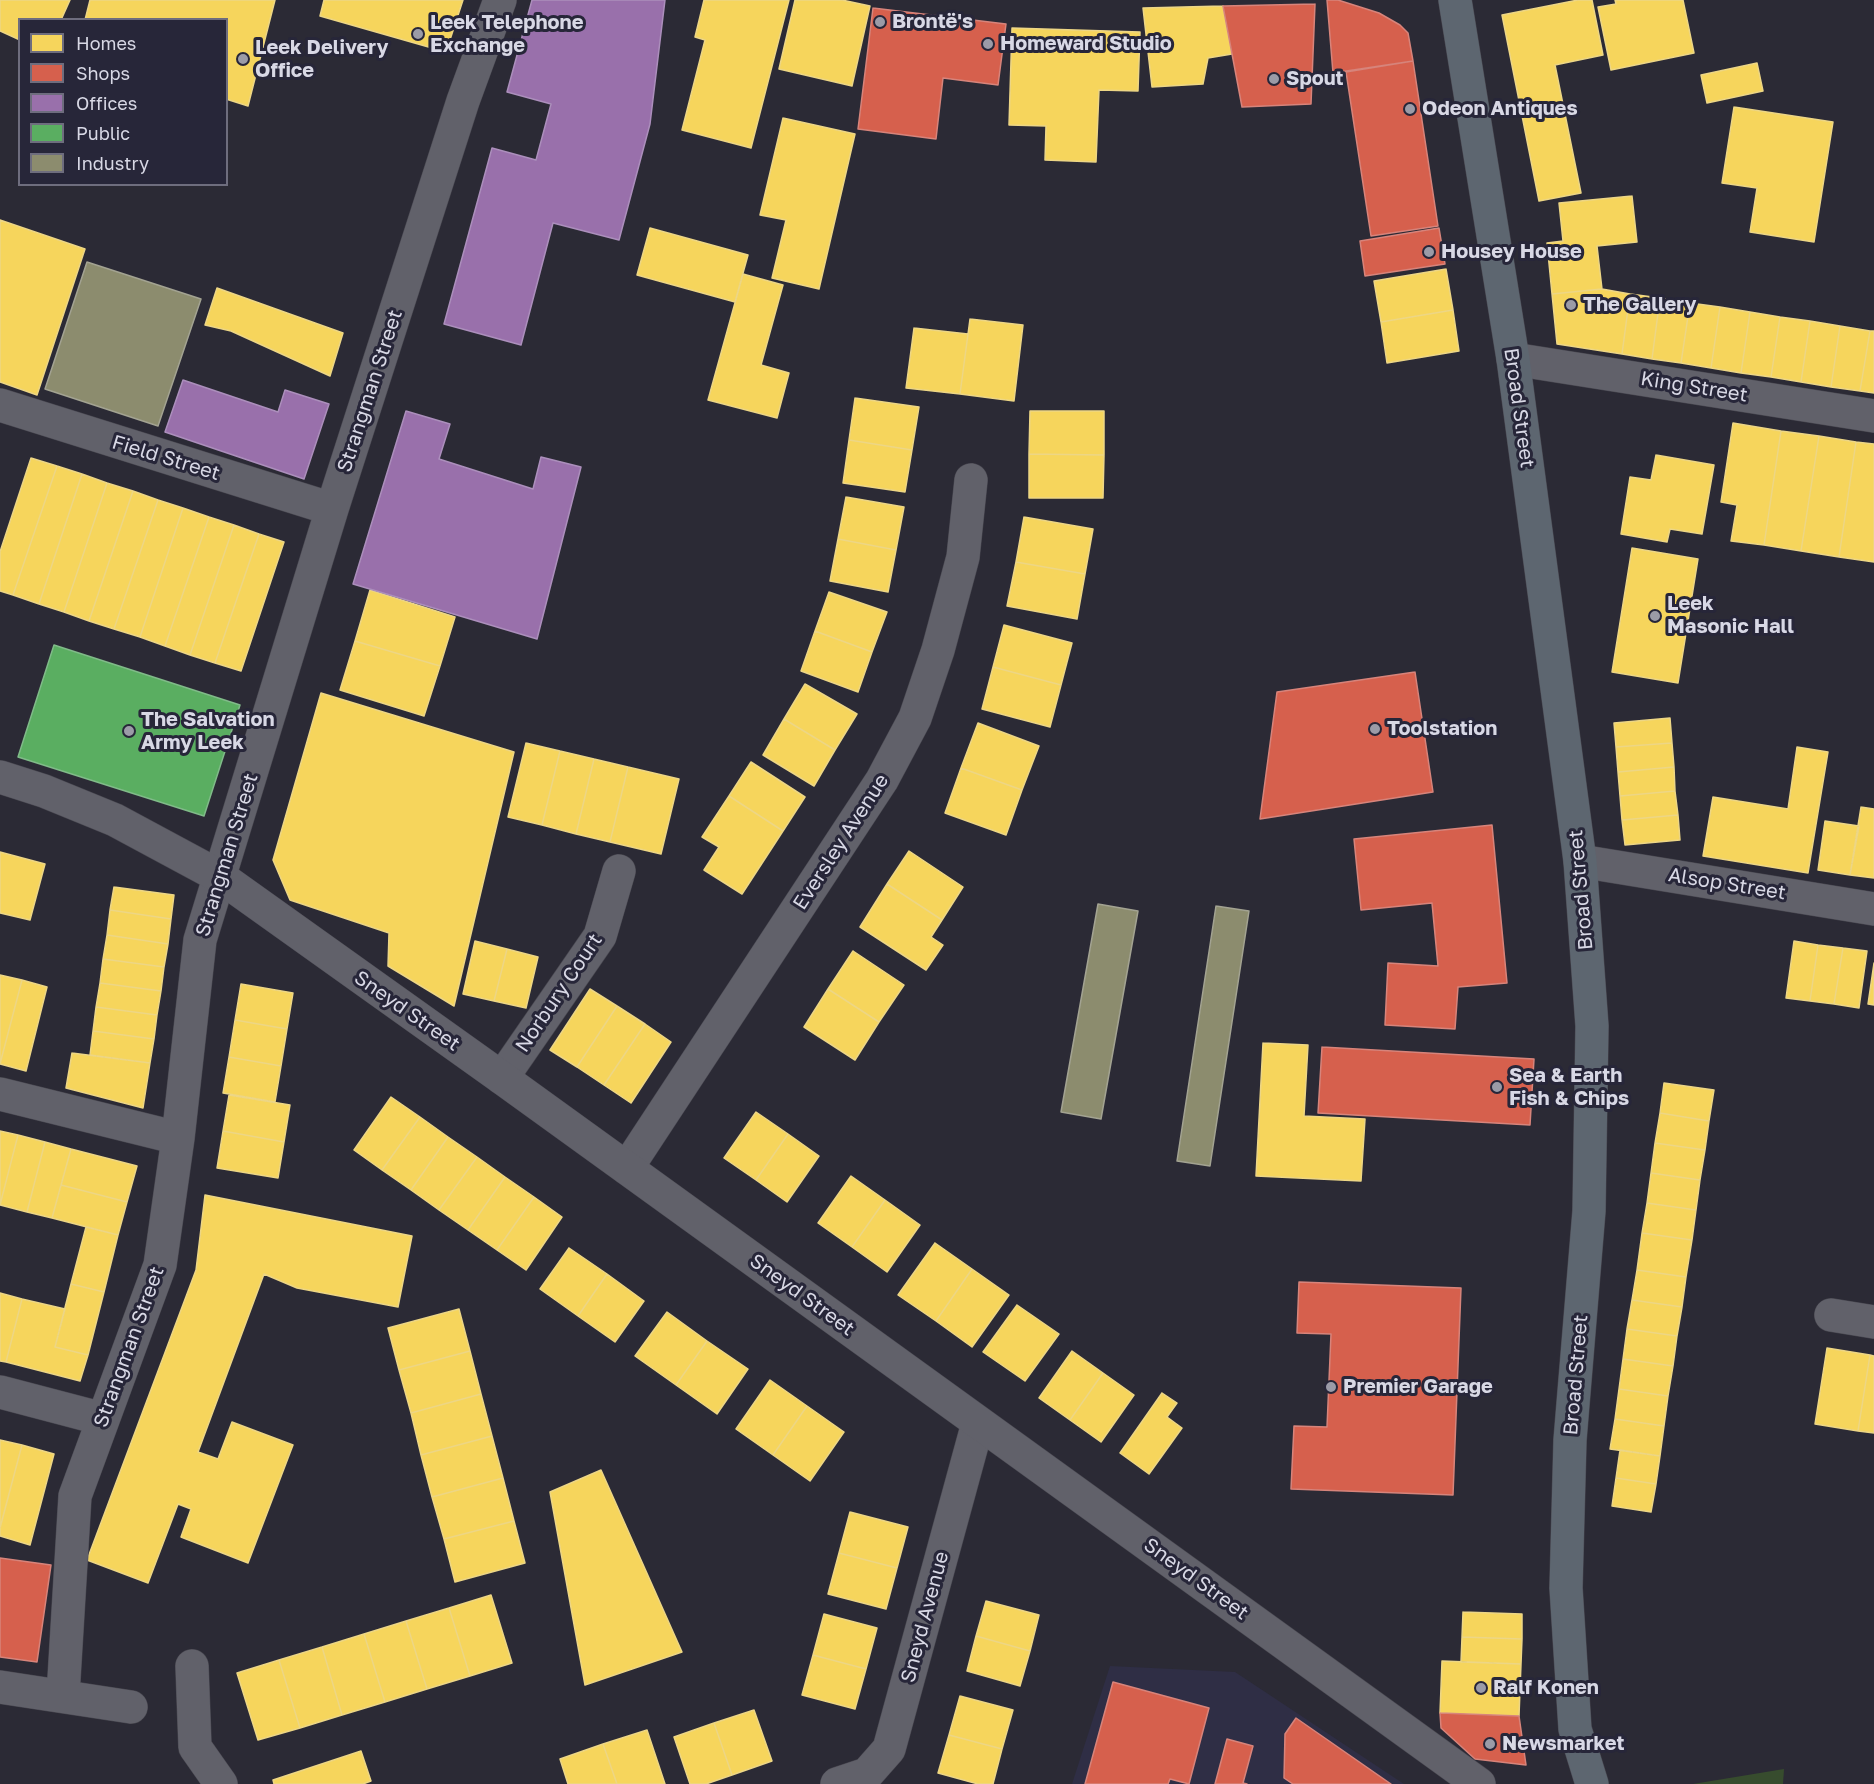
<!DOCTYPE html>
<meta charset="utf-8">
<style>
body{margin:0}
#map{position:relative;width:1874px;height:1784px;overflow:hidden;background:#2b2a35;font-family:"Golos Text",sans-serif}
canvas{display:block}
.legend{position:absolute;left:18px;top:18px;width:210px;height:168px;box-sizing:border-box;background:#272639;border:2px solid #6e6d7e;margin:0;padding:8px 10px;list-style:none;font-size:18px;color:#d8d8e5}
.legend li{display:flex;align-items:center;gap:12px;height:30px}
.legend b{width:30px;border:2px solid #6e6d7e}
</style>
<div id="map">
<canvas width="1874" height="1784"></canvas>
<ul class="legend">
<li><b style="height:16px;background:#f6d55c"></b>Homes</li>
<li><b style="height:16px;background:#d6604d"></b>Shops</li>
<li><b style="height:16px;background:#9970ab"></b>Offices</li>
<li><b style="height:16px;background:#5aae61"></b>Public</li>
<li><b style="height:16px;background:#8c8c6e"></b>Industry</li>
</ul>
</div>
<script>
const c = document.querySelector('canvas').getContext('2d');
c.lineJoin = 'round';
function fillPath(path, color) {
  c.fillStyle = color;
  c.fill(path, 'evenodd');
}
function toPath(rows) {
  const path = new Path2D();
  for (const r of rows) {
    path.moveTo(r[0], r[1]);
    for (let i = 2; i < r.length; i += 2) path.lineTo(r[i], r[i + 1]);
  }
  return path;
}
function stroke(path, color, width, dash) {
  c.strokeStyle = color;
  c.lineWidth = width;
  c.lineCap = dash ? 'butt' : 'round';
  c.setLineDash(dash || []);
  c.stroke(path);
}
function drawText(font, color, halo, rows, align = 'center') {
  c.font = font + ' "Golos Text",sans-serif';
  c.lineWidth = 6;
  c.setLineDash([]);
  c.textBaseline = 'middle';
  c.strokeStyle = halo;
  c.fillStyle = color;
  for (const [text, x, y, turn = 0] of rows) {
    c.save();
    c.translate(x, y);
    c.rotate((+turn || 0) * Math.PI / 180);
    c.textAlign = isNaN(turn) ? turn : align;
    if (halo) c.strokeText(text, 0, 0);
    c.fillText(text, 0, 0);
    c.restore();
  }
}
fillPath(toPath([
 [1110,1666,1235,1672,1404,1784,1072,1784]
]), '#2f2e45');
fillPath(toPath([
 [1784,1769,1783,1784,1693,1784]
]), '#374c2e');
const homes = toPath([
 [0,0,70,0,61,20,20,20,20,40,0,31,0,0],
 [90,0,275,0,248,106,226,99,226,20,85,20,90,0],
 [324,0,463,0,446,52,320,16,324,0],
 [704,0,789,0,751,148,682,130,705,40,695,37,704,0],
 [795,0,842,0,870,6,852,86,779,69,795,0],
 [1578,0,1592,0,1603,55,1555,65,1581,193,1539,201,1502,15,1578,0],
 [1615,0,1683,0,1694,53,1611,70,1598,7,1616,4,1615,0],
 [1223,6,1232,54,1208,58,1203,84,1152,87,1143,8,1223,6],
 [1012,28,1140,32,1138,91,1099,90,1096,162,1045,160,1046,126,1009,125,1012,28],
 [1757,63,1763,91,1707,103,1701,75,1757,63],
 [1734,107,1833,122,1814,242,1750,232,1757,188,1722,183,1734,107],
 [783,118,855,134,819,289,772,278,786,220,760,215,783,118],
 [1632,196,1637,242,1597,246,1602,289,1552,294,1547,243,1563,241,1559,203,1632,196],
 [0,220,85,249,37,395,0,382,0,220],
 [650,228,748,255,735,302,637,275,650,228],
 [1446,269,1453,310,1381,322,1374,281,1446,269],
 [743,274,783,285,761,365,789,373,777,418,708,400,743,274],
 [217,288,343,333,330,376,231,331,205,325,217,288],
 [1602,289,1630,294,1622,354,1557,344,1552,294,1602,289],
 [1630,294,1660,298,1652,359,1622,354,1630,294],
 [1660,298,1690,303,1681,363,1652,359,1660,298],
 [1690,303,1720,307,1711,368,1681,363,1690,303],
 [1720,307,1750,312,1741,373,1711,368,1720,307],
 [1453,310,1459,351,1387,363,1381,322,1453,310],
 [1750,312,1780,317,1771,377,1741,373,1750,312],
 [1780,317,1810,321,1801,382,1771,377,1780,317],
 [970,319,1023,325,1014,401,960,394,970,319],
 [1810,321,1840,326,1831,387,1801,382,1810,321],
 [1840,326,1870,331,1860,391,1831,387,1840,326],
 [914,328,968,334,960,394,906,388,914,328],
 [1870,331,1874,331,1874,393,1860,391,1870,331],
 [855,398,919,407,912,450,849,440,855,398],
 [1030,411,1104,411,1104,455,1029,454,1030,411],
 [1733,423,1781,431,1764,545,1731,541,1737,505,1721,502,1733,423],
 [1781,431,1819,436,1801,551,1764,545,1781,431],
 [1819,436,1856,442,1839,557,1801,551,1819,436],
 [849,440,912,450,905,492,843,483,849,440],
 [1856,442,1874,444,1874,562,1839,557,1856,442],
 [1029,454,1104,455,1103,498,1029,498,1029,454],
 [1656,455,1714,465,1702,534,1670,529,1667,542,1621,534,1630,477,1651,480,1656,455],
 [31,458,57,466,13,595,0,591,0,552,31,458],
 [57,466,82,474,39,604,13,595,57,466],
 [82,474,107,483,64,612,39,604,82,474],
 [107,483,133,491,89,621,64,612,107,483],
 [133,491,158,500,114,629,89,621,133,491],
 [846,497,904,507,896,550,838,539,846,497],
 [158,500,183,508,140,637,114,629,158,500],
 [183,508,209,517,165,646,140,637,183,508],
 [209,517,234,525,190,655,165,646,209,517],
 [1024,517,1093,529,1085,574,1016,562,1024,517],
 [234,525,259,534,215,663,190,655,234,525],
 [259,534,284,542,241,671,215,663,259,534],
 [838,539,896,550,888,592,830,581,838,539],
 [1632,548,1698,559,1678,683,1612,672,1632,548],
 [1016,562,1085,574,1077,619,1007,606,1016,562],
 [370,590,455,617,440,666,355,641,370,590],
 [829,592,887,612,872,652,815,631,829,592],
 [1004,625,1072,643,1061,685,993,667,1004,625],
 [815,631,872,652,858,692,801,671,815,631],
 [355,641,440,666,424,716,340,690,355,641],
 [993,667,1061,685,1050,727,982,709,993,667],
 [805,684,857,714,835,750,784,719,805,684],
 [321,693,514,752,454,1006,388,966,389,933,290,900,273,860,321,693],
 [1670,718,1672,743,1616,747,1614,723,1670,718],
 [784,719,835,750,814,786,763,755,784,719],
 [978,723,1039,746,1022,790,961,768,978,723],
 [526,743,560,751,542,825,508,817,526,743],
 [1672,743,1674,767,1618,772,1616,747,1672,743],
 [1797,747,1828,752,1808,873,1703,856,1713,797,1788,809,1797,747],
 [560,751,594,759,576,834,542,825,560,751],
 [594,759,628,767,610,842,576,834,594,759],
 [751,762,805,797,783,831,729,796,751,762],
 [628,767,679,779,661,854,610,842,628,767],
 [1674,767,1675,791,1620,796,1618,772,1674,767],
 [961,768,1022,790,1006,835,945,813,961,768],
 [1675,791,1678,815,1622,820,1620,796,1675,791],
 [729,796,783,831,742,894,704,870,719,847,702,837,729,796],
 [1861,807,1874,809,1874,878,1850,875,1861,807],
 [1678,815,1680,840,1625,845,1622,820,1678,815],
 [1825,821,1859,826,1850,875,1818,870,1825,821],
 [909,851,963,887,942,920,887,884,909,851],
 [0,852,45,864,30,920,0,913,0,852],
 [887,884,942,920,931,937,943,945,926,970,860,927,887,884],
 [114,887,174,895,171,919,110,910,114,887],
 [110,910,171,919,168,944,107,935,110,910],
 [107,935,168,944,164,967,103,959,107,935],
 [475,941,507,949,494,1001,463,994,475,941],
 [1794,941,1818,945,1810,1001,1786,998,1794,941],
 [1818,945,1843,948,1834,1004,1810,1001,1818,945],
 [1843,948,1867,951,1859,1008,1834,1004,1843,948],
 [507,949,538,957,526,1008,494,1001,507,949],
 [853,951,904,985,879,1022,828,989,853,951],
 [103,959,164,967,161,991,100,983,103,959],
 [1874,963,1874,1005,1868,1004,1874,963],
 [0,975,22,980,0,1064,0,975],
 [22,980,47,987,26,1071,0,1064,22,980],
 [100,983,161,991,157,1015,96,1007,100,983],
 [241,984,293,993,287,1029,235,1020,241,984],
 [590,989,617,1006,577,1067,550,1050,590,989],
 [828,989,879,1022,855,1060,804,1027,828,989],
 [617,1006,645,1024,604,1085,577,1067,617,1006],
 [96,1007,157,1015,154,1039,93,1031,96,1007],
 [235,1020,287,1029,281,1066,229,1057,235,1020],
 [645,1024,671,1042,631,1103,604,1085,645,1024],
 [93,1031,154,1039,150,1063,90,1055,93,1031],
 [1263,1043,1308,1045,1304,1116,1365,1119,1361,1181,1256,1176,1263,1043],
 [72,1053,150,1063,143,1108,66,1088,72,1053],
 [229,1057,281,1066,275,1102,223,1093,229,1057],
 [1664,1083,1714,1090,1709,1121,1660,1113,1664,1083],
 [229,1095,290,1105,284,1142,223,1131,229,1095],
 [391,1097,420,1117,382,1170,354,1150,391,1097],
 [756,1112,788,1134,756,1180,724,1158,756,1112],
 [1660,1113,1709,1121,1705,1150,1655,1143,1660,1113],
 [420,1117,448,1137,411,1190,382,1170,420,1117],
 [0,1131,18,1135,0,1205,0,1131],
 [223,1131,284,1142,278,1178,217,1168,223,1131],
 [788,1134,819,1156,787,1202,756,1180,788,1134],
 [18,1135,45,1142,27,1212,0,1205,18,1135],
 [448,1137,477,1157,439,1210,411,1190,448,1137],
 [45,1142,71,1149,52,1218,27,1212,45,1142],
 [1655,1143,1705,1150,1700,1180,1651,1173,1655,1143],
 [71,1149,137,1166,127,1202,61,1185,71,1149],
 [477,1157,505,1177,468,1230,439,1210,477,1157],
 [1651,1173,1700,1180,1696,1210,1647,1203,1651,1173],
 [851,1176,885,1200,852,1247,818,1223,851,1176],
 [505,1177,534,1197,497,1250,468,1230,505,1177],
 [61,1185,127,1202,118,1235,52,1218,61,1185],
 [205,1195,412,1236,398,1307,297,1288,264,1274,198,1452,218,1459,232,1422,293,1445,248,1563,181,1537,191,1509,178,1504,148,1583,87,1560,196,1270,205,1195],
 [534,1197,562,1217,526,1270,497,1250,534,1197],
 [885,1200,920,1225,887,1272,852,1247,885,1200],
 [1647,1203,1696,1210,1692,1240,1642,1233,1647,1203],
 [86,1227,118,1235,104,1292,71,1284,86,1227],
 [1642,1233,1692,1240,1686,1277,1637,1270,1642,1233],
 [935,1243,972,1269,936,1321,898,1295,935,1243],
 [569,1248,607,1274,578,1316,540,1289,569,1248],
 [972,1269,1009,1295,972,1347,936,1321,972,1269],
 [1637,1270,1686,1277,1682,1307,1632,1300,1637,1270],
 [607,1274,644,1301,615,1342,578,1316,607,1274],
 [71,1284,104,1292,88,1355,55,1347,71,1284],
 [0,1293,22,1299,6,1362,0,1361,0,1293],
 [22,1299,65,1309,55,1347,88,1355,80,1381,6,1362,22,1299],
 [1632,1300,1682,1307,1677,1336,1627,1329,1632,1300],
 [1017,1305,1059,1334,1025,1381,983,1352,1017,1305],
 [459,1309,470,1351,399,1370,388,1328,459,1309],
 [667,1312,707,1341,676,1385,635,1356,667,1312],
 [1627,1329,1677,1336,1673,1366,1623,1359,1627,1329],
 [707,1341,748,1369,717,1414,676,1385,707,1341],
 [1827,1348,1870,1355,1858,1431,1815,1424,1827,1348],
 [470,1351,481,1394,411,1413,399,1370,470,1351],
 [1072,1351,1103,1373,1070,1420,1039,1398,1072,1351],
 [1870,1355,1874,1356,1874,1433,1858,1431,1870,1355],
 [1623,1359,1673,1366,1668,1396,1619,1389,1623,1359],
 [1103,1373,1134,1395,1101,1442,1070,1420,1103,1373],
 [770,1380,807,1406,773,1455,736,1429,770,1380],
 [1619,1389,1668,1396,1664,1426,1615,1419,1619,1389],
 [1162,1393,1177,1403,1167,1417,1182,1428,1149,1474,1120,1453,1162,1393],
 [481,1394,492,1436,421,1455,411,1413,481,1394],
 [807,1406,844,1432,810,1481,773,1455,807,1406],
 [1615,1419,1664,1426,1660,1456,1610,1449,1615,1419],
 [492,1436,503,1478,432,1497,421,1455,492,1436],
 [0,1440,22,1445,1,1524,0,1524,0,1440],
 [22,1445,54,1454,30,1545,0,1536,0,1528,22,1445],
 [1620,1450,1660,1456,1656,1484,1616,1478,1620,1450],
 [601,1470,682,1652,585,1685,550,1492,601,1470],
 [503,1478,514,1521,444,1539,432,1497,503,1478],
 [1616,1478,1656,1484,1651,1512,1612,1506,1616,1478],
 [850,1512,908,1527,897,1568,839,1553,850,1512],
 [514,1521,525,1563,455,1582,444,1539,514,1521],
 [839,1553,897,1568,886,1609,828,1594,839,1553],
 [491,1595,512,1663,470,1676,449,1608,491,1595],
 [986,1601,1039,1615,1030,1651,976,1636,986,1601],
 [449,1608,470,1676,427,1689,406,1621,449,1608],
 [1463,1612,1522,1614,1522,1639,1462,1637,1463,1612],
 [824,1614,877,1628,866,1669,813,1655,824,1614],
 [406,1621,427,1689,385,1702,364,1634,406,1621],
 [364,1634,385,1702,342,1715,322,1647,364,1634],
 [976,1636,1030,1651,1020,1686,967,1671,976,1636],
 [1462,1637,1522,1639,1521,1664,1461,1662,1462,1637],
 [322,1647,342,1715,300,1728,279,1660,322,1647],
 [813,1655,866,1669,855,1709,802,1695,813,1655],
 [279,1660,300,1728,258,1740,237,1673,279,1660],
 [1442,1661,1521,1664,1519,1716,1440,1713,1442,1661],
 [960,1696,1013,1710,1002,1749,949,1735,960,1696],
 [754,1710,772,1761,732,1775,714,1723,754,1710],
 [714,1723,732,1775,706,1784,690,1784,674,1737,714,1723],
 [647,1730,665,1784,617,1784,603,1744,647,1730],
 [949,1735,1002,1749,993,1784,978,1784,938,1773,949,1735],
 [603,1744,617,1784,568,1784,560,1759,603,1744],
 [361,1751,371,1781,363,1784,274,1784,273,1780,361,1751]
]);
fillPath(homes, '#f6d55c');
stroke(homes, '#edd685', 1.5);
const shops = toPath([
 [1327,0,1338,0,1379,13,1400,25,1408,33,1413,61,1333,73,1327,0],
 [1315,4,1311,104,1242,107,1223,6,1315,4],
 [873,8,1006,24,998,85,943,78,936,139,858,129,873,8],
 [1413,61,1438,226,1371,236,1346,72,1413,61],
 [1439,228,1445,264,1365,276,1360,241,1439,228],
 [1415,672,1433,792,1260,819,1277,692,1415,672],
 [1492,825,1507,983,1458,987,1455,1029,1385,1025,1388,963,1438,966,1432,903,1361,910,1354,839,1492,825],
 [1322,1047,1534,1059,1530,1125,1318,1113,1322,1047],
 [1299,1282,1461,1288,1453,1495,1291,1489,1294,1426,1327,1427,1331,1334,1297,1333,1299,1282],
 [0,1558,51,1565,37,1662,0,1657,0,1558],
 [1113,1682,1209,1708,1189,1784,1170,1779,1168,1784,1085,1784,1113,1682],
 [1440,1713,1519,1716,1526,1765,1475,1759,1441,1728,1440,1713],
 [1296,1718,1391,1784,1293,1784,1284,1778,1285,1734,1296,1718],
 [1227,1739,1253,1746,1243,1783,1247,1784,1215,1784,1227,1739]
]);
fillPath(shops, '#d6604d');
stroke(shops, '#d7847b', 1.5);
const offices = toPath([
 [532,0,665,0,650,124,619,240,553,223,521,345,444,324,492,148,536,160,551,104,507,92,532,0],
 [183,380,278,412,285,390,329,404,304,479,165,432,183,380],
 [406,411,450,424,439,459,533,489,541,457,581,467,537,639,353,584,406,411]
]);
fillPath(offices, '#9970ab');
stroke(offices, '#ac8fbc', 1.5);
const public = toPath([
 [54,645,240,705,204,816,18,757,54,645]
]);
fillPath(public, '#5aae61');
stroke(public, '#80bb89', 1.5);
const industry = toPath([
 [87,262,201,299,158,426,45,389,87,262],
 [1098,904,1138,911,1101,1119,1061,1112,1098,904],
 [1216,906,1249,911,1210,1166,1177,1161,1216,906]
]);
fillPath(industry, '#8c8c6e');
stroke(industry, '#a3a392', 1.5);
const street = toPath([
 [1513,359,1874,416],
 [0,405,332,509],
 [1580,861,1874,909],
 [502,1078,600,936,619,871],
 [0,1094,178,1138],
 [627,1168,882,780,915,718,938,650,963,557,971,480],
 [1831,1315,1874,1322],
 [0,1392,103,1419],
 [192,1666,195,1747,221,1784],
 [0,1687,131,1707],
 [63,1695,75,1496,160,1265,178,1138,200,940,332,509,463,101,500,0],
 [837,1784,867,1774,889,1749,978,1423]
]);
const secondary = toPath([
 [0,777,44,791,115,820,219,876,502,1078,1479,1784]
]);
const highway = toPath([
 [1455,0,1513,359,1580,861,1592,1026,1589,1211,1570,1440,1566,1588,1575,1729,1592,1784]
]);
stroke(street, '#484750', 34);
stroke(secondary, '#484750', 34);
stroke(highway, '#484750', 34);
stroke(street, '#61616a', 33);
stroke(secondary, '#61616a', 33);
stroke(highway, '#5d6670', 33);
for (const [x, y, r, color] of [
 [880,22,6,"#9b9ba7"],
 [418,34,6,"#9b9ba7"],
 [988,44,6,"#9b9ba7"],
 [243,59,6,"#9b9ba7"],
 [1274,79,6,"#9b9ba7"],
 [1410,109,6,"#9b9ba7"],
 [1429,252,6,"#9b9ba7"],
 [1571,305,6,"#9b9ba7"],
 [1655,616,6,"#9b9ba7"],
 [1375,729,6,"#9b9ba7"],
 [129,731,6,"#9b9ba7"],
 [1497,1087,6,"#9b9ba7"],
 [1331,1387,6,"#9b9ba7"],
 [1481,1688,6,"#9b9ba7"],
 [1490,1744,6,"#9b9ba7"]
]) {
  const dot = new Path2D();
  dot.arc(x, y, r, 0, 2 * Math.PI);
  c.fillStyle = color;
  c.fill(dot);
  stroke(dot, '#272639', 2);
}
drawText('bold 20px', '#d8d8e5', '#272639', [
 ["Brontë's",892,22],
 ["Leek Telephone",430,23],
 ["Exchange",430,46],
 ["Homeward Studio",1000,44],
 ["Leek Delivery",255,48],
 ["Office",255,71],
 ["Spout",1286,79],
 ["Odeon Antiques",1422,109],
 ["Housey House",1441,252],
 ["The Gallery",1583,305],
 ["Leek",1667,604],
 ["Masonic Hall",1667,627],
 ["The Salvation",141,720],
 ["Army Leek",141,743],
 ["Toolstation",1387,729],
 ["Sea & Earth",1509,1076],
 ["Fish & Chips",1509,1099],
 ["Premier Garage",1343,1387],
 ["Ralf Konen",1493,1688],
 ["Newsmarket",1502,1744]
], 'left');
drawText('20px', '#d8d8e5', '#272639', [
 ["King Street",1694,387,9],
 ["Strangman Street",370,391,-72],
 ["Broad Street",1519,408,82],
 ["Field Street",166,458,17],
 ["Eversley Avenue",841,842,-57],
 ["Strangman Street",227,855,-73],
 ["Alsop Street",1727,884,9],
 ["Broad Street",1581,890,-95],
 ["Norbury Court",559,993,-56],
 ["Sneyd Street",407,1011,35],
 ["Sneyd Street",802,1295,36],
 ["Strangman Street",129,1347,-70],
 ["Broad Street",1576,1375,-85],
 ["Sneyd Street",1196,1579,36],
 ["Sneyd Avenue",925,1617,-75]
]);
</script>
